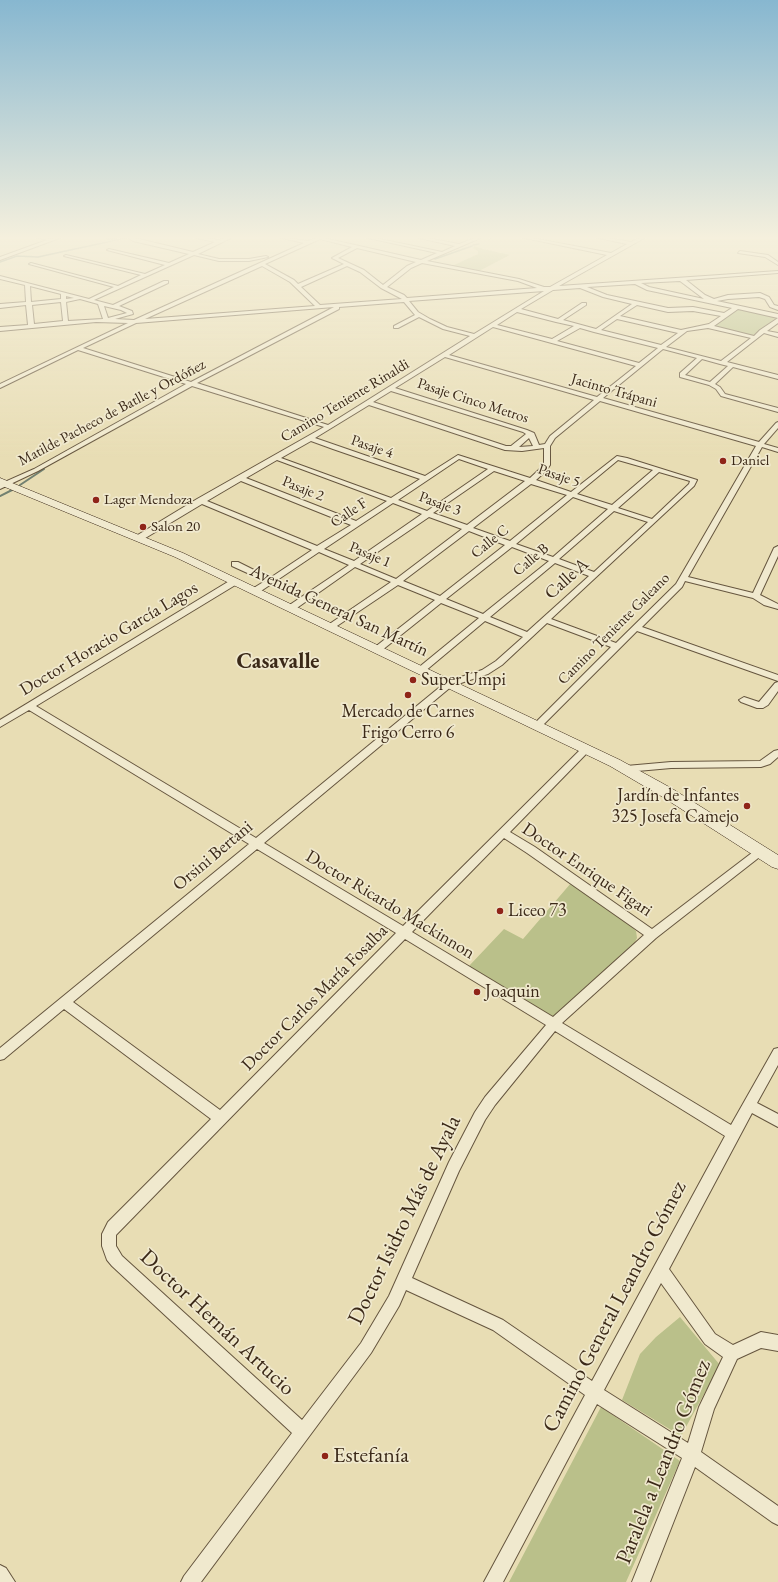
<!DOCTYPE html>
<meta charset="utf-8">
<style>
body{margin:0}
canvas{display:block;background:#e8ddb4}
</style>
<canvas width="778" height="1582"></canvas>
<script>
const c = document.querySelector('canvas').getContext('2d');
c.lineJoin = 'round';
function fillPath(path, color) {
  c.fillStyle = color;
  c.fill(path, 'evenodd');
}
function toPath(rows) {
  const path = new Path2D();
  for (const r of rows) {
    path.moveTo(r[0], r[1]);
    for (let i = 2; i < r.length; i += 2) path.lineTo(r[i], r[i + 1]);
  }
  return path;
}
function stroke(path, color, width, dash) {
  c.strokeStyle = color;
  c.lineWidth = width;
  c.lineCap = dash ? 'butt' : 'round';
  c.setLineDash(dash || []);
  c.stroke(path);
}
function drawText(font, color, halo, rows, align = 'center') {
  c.font = font + ' "EB Garamond",serif';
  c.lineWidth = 3.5;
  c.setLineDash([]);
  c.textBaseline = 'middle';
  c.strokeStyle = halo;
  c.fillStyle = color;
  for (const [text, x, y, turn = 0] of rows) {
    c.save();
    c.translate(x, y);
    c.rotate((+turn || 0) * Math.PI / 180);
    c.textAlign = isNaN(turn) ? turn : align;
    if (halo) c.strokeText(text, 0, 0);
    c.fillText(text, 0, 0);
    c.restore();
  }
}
fillPath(toPath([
 [474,246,483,249,510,255,479,271,452,266,478,254,478,251,473,248],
 [738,309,776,317,776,318,752,336,715,327,713,325],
 [571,883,629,924,636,931,637,938,632,948,554,1016,551,1016,469,966,504,929,523,939],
 [680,1317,720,1365,681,1436,622,1400,640,1354,656,1337],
 [601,1407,680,1461,626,1582,509,1582]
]), '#bac08a');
stroke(toPath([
 [489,240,495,236],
 [473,245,479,244],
 [435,259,472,246],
 [0,262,17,256,38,257,135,236]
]), '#728171', 1.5);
stroke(toPath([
 [20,485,44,469],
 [0,496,12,490]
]), '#728171', 2);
const minor = toPath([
 [30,236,37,236,51,239,60,236,65,236,0,260,0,257,47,240,30,236],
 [115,236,125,236,109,239,107,238,115,236],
 [188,236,195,236,219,240,230,236,235,236,198,254,219,259,249,259,266,256,268,257,249,261,219,261,194,255,94,300,113,305,164,281,168,281,168,283,119,306,132,311,133,314,115,319,134,320,304,243,273,236,308,241,321,236,326,236,324,238,421,260,437,253,359,236,366,236,442,252,455,246,410,236,417,236,459,244,480,236,485,236,427,261,519,279,544,287,550,287,607,255,515,236,522,236,611,253,627,244,589,236,597,236,631,242,643,236,648,236,559,286,778,271,778,273,686,280,705,295,714,299,728,295,760,293,769,297,774,305,778,306,778,310,770,307,765,299,759,297,728,299,717,301,778,314,778,318,738,309,714,326,754,336,760,330,778,318,778,323,767,331,778,333,778,337,764,333,727,362,778,375,778,379,733,367,715,384,720,387,725,394,778,408,778,412,721,396,716,389,709,385,680,377,680,373,697,358,663,349,603,398,759,442,776,423,778,422,778,428,764,444,778,448,778,452,762,447,688,577,753,593,774,548,778,546,778,556,760,595,778,604,778,609,764,605,753,598,685,581,682,587,642,627,778,675,778,681,637,631,540,728,537,729,534,728,532,726,611,647,547,623,502,665,488,674,452,686,264,843,403,926,583,747,586,746,589,747,591,749,589,751,510,832,535,847,652,929,757,849,765,849,766,852,656,938,562,1023,731,1125,774,1049,778,1048,778,1065,757,1103,778,1114,778,1127,752,1113,669,1269,715,1334,733,1345,761,1332,778,1335,778,1351,761,1348,737,1359,714,1409,701,1452,778,1506,778,1525,772,1522,695,1467,650,1582,632,1582,682,1458,597,1404,503,1582,484,1582,585,1395,493,1330,406,1290,399,1306,371,1353,201,1582,181,1582,184,1576,292,1433,112,1266,107,1260,102,1246,102,1234,108,1222,211,1119,64,1009,4,1059,0,1060,0,1048,249,844,29,710,0,727,0,720,231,580,237,580,237,584,36,706,256,838,446,682,482,670,496,661,523,637,485,621,424,672,418,672,417,670,418,668,479,618,441,603,381,651,378,652,375,651,374,649,375,647,435,600,398,585,331,630,328,629,327,627,328,625,391,582,355,567,294,610,288,610,287,608,288,606,349,565,319,552,258,593,252,593,252,589,265,581,232,566,232,562,238,562,270,578,312,550,202,504,142,540,136,540,136,536,197,499,324,427,192,386,38,471,0,489,0,484,34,469,186,384,78,350,0,388,0,384,128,323,96,322,0,331,0,327,28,325,26,305,0,308,0,304,26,302,25,285,0,279,0,276,89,299,114,287,29,264,31,263,118,286,141,275,64,256,66,255,145,274,165,265,107,250,109,249,169,263,189,254,133,241,129,238,131,237,193,252,215,242,188,236],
 [320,239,352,247,332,258,344,264,298,284,294,280,265,264,320,239],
 [357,248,416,262,407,266,383,285,364,270,338,258,357,248],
 [422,263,518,281,537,288,407,298,404,295,387,287,411,268,422,263],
 [262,266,290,282,315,306,145,319,262,266],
 [347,266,360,272,381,288,402,299,320,305,301,287,347,266],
 [680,281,704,299,649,287,641,283,680,281],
 [635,284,647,290,732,308,724,313,693,307,668,308,607,295,587,287,635,284],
 [30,286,61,294,61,299,31,302,30,286],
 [580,288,603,297,632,304,596,329,563,320,586,305,586,303,582,303,558,319,521,309,553,290,580,288],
 [544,291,474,334,447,327,430,319,418,312,409,301,544,291],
 [66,296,74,298,66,299,66,296],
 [80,299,98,304,103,319,68,321,66,302,80,299],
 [61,302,63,321,34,324,32,305,61,302],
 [404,302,415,315,394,326,394,328,398,328,419,317,443,329,470,336,328,425,197,383,339,309,339,307,404,302],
 [637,305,668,312,693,311,721,316,709,324,681,330,620,316,637,305],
 [104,306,121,310,127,313,108,318,104,306],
 [334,307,191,382,83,348,136,323,334,307],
 [517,312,556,322,574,326,552,339,497,325,517,312],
 [617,319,678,333,661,345,601,330,617,319],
 [493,327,636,366,597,397,449,355,493,327],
 [580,328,594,332,658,348,639,363,557,341,580,328],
 [708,328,751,338,721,361,666,347,687,331,708,328],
 [445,357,594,400,550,436,545,444,539,445,534,433,527,430,395,388,445,357],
 [702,359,720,364,728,366,710,382,685,375,702,359],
 [391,391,523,432,526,434,511,446,506,446,373,402,391,391],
 [600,401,756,446,676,584,616,643,551,619,694,486,697,480,627,458,617,456,571,492,536,480,546,471,550,465,550,446,555,438,600,401],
 [369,405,505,450,522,451,544,448,544,465,530,478,458,455,425,476,315,438,369,405],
 [529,438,533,446,519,447,529,438],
 [311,441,333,449,420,479,391,498,281,458,311,441],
 [459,459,488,469,427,511,398,500,459,459],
 [277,460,387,501,356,521,246,478,277,460],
 [618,460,653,470,612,505,577,494,618,460],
 [494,471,525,481,467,525,433,513,494,471],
 [659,472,690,481,689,484,652,519,618,508,659,472],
 [241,481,351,525,317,546,207,501,241,481],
 [531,484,567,495,510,541,473,528,531,484],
 [573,497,608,509,553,557,516,544,573,497],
 [393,503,422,514,354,561,324,549,393,503],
 [614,511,648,522,594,572,559,559,614,511],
 [429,517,462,529,396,579,360,564,429,517],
 [469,531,505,545,440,596,403,581,469,531],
 [512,547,549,561,483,614,446,599,512,547],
 [555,563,589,576,527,632,490,617,555,563],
 [504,838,527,853,644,935,553,1017,412,932,504,838],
 [257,849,396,933,220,1110,73,1002,257,849],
 [405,939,546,1025,485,1097,475,1112,449,1162,389,1296,361,1343,302,1420,122,1256,116,1246,116,1235,405,939],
 [555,1031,725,1136,592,1381,503,1320,412,1278,459,1171,485,1120,495,1105,555,1031],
 [661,1283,705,1344,723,1357,699,1407,688,1443,604,1390,661,1283],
 [740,251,768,255,778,262,778,265,765,257,738,253,740,251],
 [778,682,778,691,768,705,763,708,757,708,741,702,739,700,744,697,759,702,775,683,778,682],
 [778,750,778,757,770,764,761,767,671,768,626,772,621,769,626,766,671,762,760,761,774,751,778,750],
 [0,1565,6,1568,15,1582,0,1582,0,1565]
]);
const secondary = toPath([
 [0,478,183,553,620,760,671,788,778,855,778,869,772,867,661,796,610,766,175,557,0,485,0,478]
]);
stroke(minor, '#66563f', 2);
stroke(secondary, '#3b2918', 1);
fillPath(minor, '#f0e9ce');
fillPath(secondary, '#f0e9ce');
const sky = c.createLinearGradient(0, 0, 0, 457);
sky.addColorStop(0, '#87b7d0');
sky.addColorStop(0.52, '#f5f0dd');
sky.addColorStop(1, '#f5f0dd00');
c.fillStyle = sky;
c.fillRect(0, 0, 778, 457);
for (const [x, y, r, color] of [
 [723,461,4,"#8f2418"],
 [96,500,4,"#8f2418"],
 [143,527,4,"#8f2418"],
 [413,680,4,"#8f2418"],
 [408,695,4,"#8f2418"],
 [747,806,4,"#8f2418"],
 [500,911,4,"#8f2418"],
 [477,992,4,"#8f2418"],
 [325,1456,4,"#8f2418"]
]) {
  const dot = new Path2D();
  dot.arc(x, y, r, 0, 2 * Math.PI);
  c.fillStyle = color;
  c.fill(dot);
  stroke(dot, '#f0e9ce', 1.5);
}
drawText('15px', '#3b2918', '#f0e9ce', [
 ["Jacinto Trápani",614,391,16],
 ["Camino Teniente Rinaldi",345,401,-31],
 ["Pasaje Cinco Metros",473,401,18],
 ["Matilde Pacheco de Batlle y Ordóñez",112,413,-28],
 ["Pasaje 4",372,447,19],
 ["Pasaje 5",559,476,19],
 ["Pasaje 2",303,489,22],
 ["Pasaje 3",440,504,20],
 ["Calle F",349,513,-34],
 ["Calle C",490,542,-39],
 ["Pasaje 1",370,555,23],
 ["Calle B",531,560,-40],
 ["Camino Teniente Galeano",614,629,-45]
]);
drawText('15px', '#3b2918', '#f0e9ce', [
 ["Daniel",731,461],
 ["Lager Mendoza",104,500],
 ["Salon 20",151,527]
], 'left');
drawText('18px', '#3b2918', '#f0e9ce', [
 ["Calle A",567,579,-42],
 ["Avenida General San Martín",339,611,25],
 ["Doctor Horacio García Lagos",109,639,-31],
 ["Orsini Bertani",213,856,-40],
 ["Doctor Enrique Figari",587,870,34],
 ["Doctor Ricardo Mackinnon",390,905,31],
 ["Doctor Carlos María Fosalba",315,998,-45]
]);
drawText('18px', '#3b2918', '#f0e9ce', [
 ["Super Umpi",421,680],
 ["Mercado de Carnes",408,712,"center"],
 ["Frigo Cerro 6",408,733,"center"],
 ["Jardín de Infantes",739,796,"right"],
 ["325 Josefa Camejo",739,817,"right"],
 ["Liceo 73",508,911],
 ["Joaquin",485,992]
], 'left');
drawText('bold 22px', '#3b2918', '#f0e9ce', [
 ["Casavalle",278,662]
]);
drawText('22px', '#3b2918', '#f0e9ce', [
 ["Doctor Isidro Más de Ayala",405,1220,-64],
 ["Camino General Leandro Gómez",615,1307,-62],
 ["Doctor Hernán Artucio",217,1323,43],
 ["Paralela a Leandro Gómez",664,1462,-68]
]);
drawText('22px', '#3b2918', '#f0e9ce', [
 ["Estefanía",333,1456]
], 'left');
</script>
